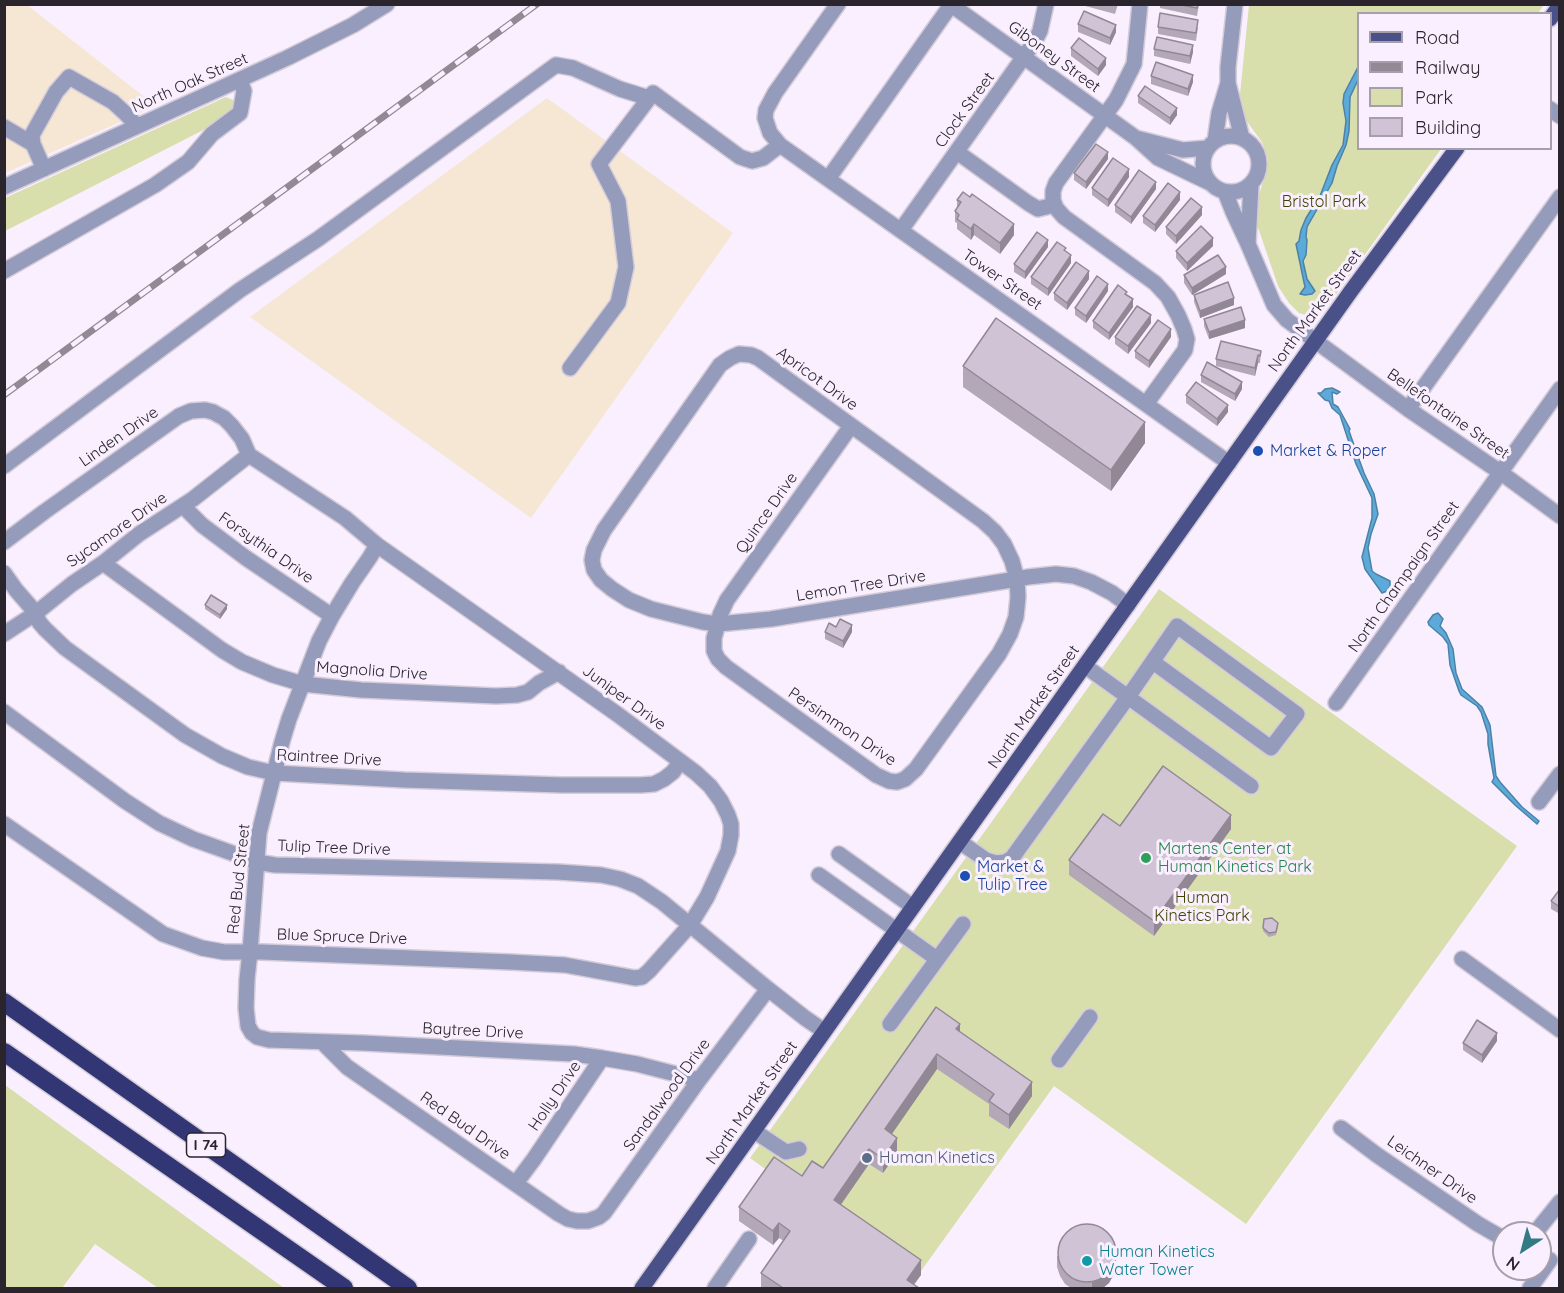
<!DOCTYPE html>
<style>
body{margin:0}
#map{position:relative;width:1564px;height:1293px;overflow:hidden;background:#f9effe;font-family:Quicksand,sans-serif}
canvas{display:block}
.frame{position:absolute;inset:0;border:6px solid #2a252c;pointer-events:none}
.legend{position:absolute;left:1357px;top:12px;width:195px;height:138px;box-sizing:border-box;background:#f9effe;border:2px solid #a69eaa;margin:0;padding:8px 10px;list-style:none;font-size:18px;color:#2a252c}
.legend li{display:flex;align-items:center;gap:12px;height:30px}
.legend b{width:30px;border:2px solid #a69eaa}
.north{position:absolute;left:1492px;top:1221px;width:60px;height:60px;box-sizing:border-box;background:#f9effe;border:2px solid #a69eaa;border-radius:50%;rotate:216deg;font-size:16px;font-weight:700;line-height:24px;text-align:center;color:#2a252c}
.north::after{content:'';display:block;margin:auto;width:21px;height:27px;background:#337a85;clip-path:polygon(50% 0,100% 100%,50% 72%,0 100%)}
</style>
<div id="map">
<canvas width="1564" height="1293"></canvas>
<div class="frame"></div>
<ul class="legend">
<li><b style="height:8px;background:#4a5188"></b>Road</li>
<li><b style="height:8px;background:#918994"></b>Railway</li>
<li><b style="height:16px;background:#d8dfac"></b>Park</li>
<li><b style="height:16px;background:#d0c3d5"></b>Building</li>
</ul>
<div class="north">N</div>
</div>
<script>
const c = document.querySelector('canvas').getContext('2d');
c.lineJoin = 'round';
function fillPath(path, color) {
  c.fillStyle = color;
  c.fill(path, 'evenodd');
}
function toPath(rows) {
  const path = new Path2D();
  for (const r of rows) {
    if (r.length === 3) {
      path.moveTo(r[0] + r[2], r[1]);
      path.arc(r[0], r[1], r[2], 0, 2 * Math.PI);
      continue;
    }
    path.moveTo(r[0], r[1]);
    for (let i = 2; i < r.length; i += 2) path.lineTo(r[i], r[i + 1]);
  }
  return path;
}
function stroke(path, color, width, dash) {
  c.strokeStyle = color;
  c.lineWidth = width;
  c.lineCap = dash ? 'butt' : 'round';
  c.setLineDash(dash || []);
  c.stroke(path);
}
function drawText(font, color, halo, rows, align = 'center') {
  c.font = font + ' Quicksand,sans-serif';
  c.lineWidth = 6;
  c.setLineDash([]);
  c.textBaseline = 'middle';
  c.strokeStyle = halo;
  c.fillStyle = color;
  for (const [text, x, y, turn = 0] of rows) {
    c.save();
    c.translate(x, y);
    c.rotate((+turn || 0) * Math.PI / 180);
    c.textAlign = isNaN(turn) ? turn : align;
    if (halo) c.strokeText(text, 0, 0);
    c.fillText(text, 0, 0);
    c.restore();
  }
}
fillPath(toPath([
 [5,5,27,5,156,106,5,173],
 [547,98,733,233,531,518,250,317]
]), '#f6e7d4');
fillPath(toPath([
 [1249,5,1544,5,1538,13,1358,14,1358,148,1441,149,1327,307,1317,316,1309,316,1299,313,1289,303,1278,286,1253,213,1266,173,1268,159,1262,142,1245,119,1240,94],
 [226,97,233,100,233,107,227,114,227,118,5,231,5,198],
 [1159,589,1517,846,1246,1224,1054,1086,916,1278,750,1158],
 [5,1085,284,1288,158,1288,95,1244,62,1288,5,1288]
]), '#d8dfac');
const water = toPath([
 [1358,67,1358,80,1350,97,1349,131,1346,145,1337,166,1332,183,1307,227,1306,237,1307,240,1306,255,1303,261,1307,279,1315,291,1312,294,1305,295,1300,294,1305,287,1296,244,1299,241,1301,230,1306,218,1320,196,1332,165,1343,145,1346,121,1343,103,1344,94,1358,67],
 [1332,388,1340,392,1337,394,1332,392,1333,404,1338,407,1350,429,1349,431,1364,473,1374,494,1378,514,1371,534,1368,548,1372,571,1376,574,1390,581,1390,586,1387,591,1382,593,1365,569,1362,557,1372,518,1372,498,1356,464,1340,415,1332,408,1329,401,1325,400,1318,393,1321,393,1325,389,1332,388],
 [1438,613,1443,619,1440,626,1446,633,1453,649,1456,673,1462,689,1482,707,1490,725,1496,776,1500,782,1522,807,1539,821,1537,824,1515,805,1492,782,1494,778,1488,744,1488,734,1481,712,1477,706,1461,695,1459,691,1450,665,1448,644,1443,637,1429,625,1428,622,1433,615,1438,613]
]);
fillPath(water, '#5baada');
stroke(water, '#4c82a6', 1.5);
const minor = toPath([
 [838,4,775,93,766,110,765,118,770,133,780,145,1229,463],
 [950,4,1136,138],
 [1140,4,1134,64,1116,100,1056,183,1053,191,1053,200,1056,208,1064,217,1155,283,1168,297,1178,315,1184,329,1187,339,1185,350,1146,404],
 [1228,83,1228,67,1235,4],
 [1550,109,1560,116],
 [4,127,33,144],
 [1231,164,28],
 [1215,141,1219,113,1228,83,1242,138],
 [1208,148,1183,150,1136,138,1158,158,1210,183],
 [957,152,1028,203,1038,209,1054,205],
 [44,169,33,144,32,135,56,92,69,77,113,102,126,114,137,126],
 [828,179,951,5],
 [4,187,287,58,353,25,387,4],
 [1225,192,1233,212,1248,244,1251,185],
 [901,230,1035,41,1040,31,1046,4],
 [1248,244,1274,305,1287,320,1408,409,1500,472,1560,516],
 [4,271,155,185,188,162,212,134,240,113,244,91,240,80],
 [570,368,618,303,626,267,618,201,599,164,653,93,740,157,752,161,763,158,780,145],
 [1408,409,1560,197],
 [851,426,727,600,720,615,718,624,714,638,714,651,718,659,726,667,876,775,889,781,897,782,905,779,916,769,999,654,1010,634,1016,617,1018,597,1017,579,1012,561,1004,544,995,532,983,521,758,358,751,355,739,354,730,358,720,365,604,530,594,550,592,560,594,570,601,580,612,589,629,600,651,609,703,622,718,624,771,619,1017,579,1028,577,1056,574,1074,576,1091,582,1112,593,1128,605],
 [4,466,240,290,318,239,556,65,573,68,620,89,649,98],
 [183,506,202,525,246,558,332,616],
 [4,542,44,512,179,416,191,411,205,410,213,412,224,418,232,426,242,439,249,455],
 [377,545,370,557,352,583,332,616,319,641,289,719,282,742,259,833,250,952,247,979,246,1008,248,1026,252,1033,257,1037,269,1040,363,1043,574,1054,602,1058,637,1064,699,1080],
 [103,563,222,650,242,662,273,675,303,684,361,690,496,696,517,695,528,692,539,683,559,672],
 [4,573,16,590,36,613,39,622,45,629,65,648,185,735,222,756,248,767,274,773,404,780,562,785,641,785,654,784,664,779,673,772,680,762],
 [4,634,36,613,72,584,103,563,139,534,193,499,249,455],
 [1085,666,1128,697,1177,626,1297,714,1271,748,1153,662],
 [1336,703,1560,389],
 [4,712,125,801,159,823,193,839,257,862,275,865,558,872,601,875,620,879,638,886,662,902,768,989,805,1018,824,1031],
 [1539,802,1560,774],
 [4,824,163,934,202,948,224,952,262,952,510,962,565,965,635,978,642,977,649,971,690,925,707,897,728,851,731,835,731,824,728,815,721,801,710,786,696,773,617,714,377,545,345,518,249,455],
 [960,842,986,860,996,863,1005,862,1012,858,1128,697,1251,786],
 [839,854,913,907],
 [819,875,937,959],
 [1462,959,1560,1030],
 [890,1024,963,924],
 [323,1043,347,1067,559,1214,568,1219,577,1221,588,1221,599,1217,604,1213,699,1080,768,989],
 [1059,1060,1090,1017],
 [1341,1128,1377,1155,1478,1224,1504,1239],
 [754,1131,786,1152,799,1149],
 [516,1183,534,1159,602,1058],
 [1535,1233,1560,1202],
 [715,1288,749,1239],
 [1530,1288,1550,1260]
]);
const major = toPath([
 [1550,19,1560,5],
 [642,1288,1351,291,1457,148]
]);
const highway = toPath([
 [4,1002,408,1288],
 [4,1052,344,1288]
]);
stroke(minor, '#d4cbd8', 18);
stroke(major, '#d4cbd8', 18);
stroke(highway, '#d4cbd8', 21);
stroke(minor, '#959bbb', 15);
stroke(major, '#4a5188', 15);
stroke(highway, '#323675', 18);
const rail = toPath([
 [4,395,537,4]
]);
stroke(rail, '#918994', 7);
stroke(rail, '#f9effe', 4.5, [14]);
fillPath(toPath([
 [1078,4,1118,4,1115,14],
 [1160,4,1199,4,1197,16,1160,8],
 [1078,24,1116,32,1110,45,1078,32],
 [1158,27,1198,27,1196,41,1158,34],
 [1071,48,1106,65,1098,76,1071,56],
 [1154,49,1193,52,1190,64,1154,56],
 [1151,76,1193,82,1188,96,1151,84],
 [1138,96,1177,115,1170,125,1138,103],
 [1108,159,1086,189,1074,180,1074,173],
 [1129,177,1108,207,1092,195,1092,188],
 [1156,189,1131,224,1115,212,1115,205],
 [957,200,1014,235,1000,254,974,235,971,240,957,229,957,223,955,222,955,211,957,208],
 [1180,200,1155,232,1143,223,1143,216],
 [1202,215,1176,244,1166,234,1166,227],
 [1213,246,1187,271,1176,258,1176,251],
 [1048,247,1025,279,1014,272,1014,264],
 [1071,263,1048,296,1031,284,1031,277],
 [1226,274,1192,295,1184,283,1184,275],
 [1089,279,1067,310,1054,300,1054,293],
 [1108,291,1086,323,1075,315,1075,308],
 [1127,295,1133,307,1109,340,1093,328,1093,321],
 [1194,295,1234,305,1200,318,1194,302],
 [1204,319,1245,328,1209,339,1204,326],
 [1151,323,1128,354,1115,344,1115,337],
 [1171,337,1149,368,1135,358,1135,351],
 [1261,351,1260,363,1258,363,1255,376,1216,366,1216,359],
 [963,366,1145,443,1111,491,963,387],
 [1201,375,1242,389,1235,401,1201,382],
 [1186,395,1228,412,1217,426,1186,403],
 [205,605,227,609,220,619,205,609],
 [825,632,852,632,843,648,825,639],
 [1120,826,1231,829,1154,936,1069,875,1069,860],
 [1560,889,1560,914,1551,909,1551,901],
 [1264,919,1278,926,1276,935,1269,937,1263,931],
 [960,1032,1032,1096,1009,1129,989,1116,989,1104,937,1069,891,1134,897,1153,883,1173,869,1164,841,1205,921,1275,914,1285,919,1288,761,1288,761,1273,784,1241,779,1238,773,1245,739,1221,739,1207,823,1168],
 [1497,1041,1482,1063,1463,1050,1463,1043],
 [1057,1256,1116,1265,1114,1274,1109,1283,1103,1288,1071,1288,1065,1284,1060,1276,1057,1267]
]), '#b3a8b7');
fillPath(toPath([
 [1116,25,1116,32,1110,45,1110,38],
 [1193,45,1193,52,1190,64,1190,56],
 [1106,58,1106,65,1098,76,1098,69],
 [1193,75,1193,82,1188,96,1188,89],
 [1177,108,1177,115,1170,125,1170,118],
 [1108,152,1108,159,1086,189,1086,182],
 [1129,169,1129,177,1108,207,1108,200],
 [1156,182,1156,189,1131,224,1131,217],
 [1180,192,1180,200,1155,232,1155,225],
 [1202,207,1202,215,1176,244,1176,236],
 [974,224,974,235,971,240,971,229],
 [1014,224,1014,235,1000,254,1000,243],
 [1213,238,1213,246,1187,271,1187,263],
 [1048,240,1048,247,1025,279,1025,272],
 [1071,255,1071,263,1048,296,1048,289],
 [1226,267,1226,274,1192,295,1192,288],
 [1089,271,1089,279,1067,310,1067,303],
 [1108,284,1108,291,1086,323,1086,316],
 [1234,298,1234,305,1200,318,1200,311],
 [1133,299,1133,307,1109,340,1109,333],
 [1151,315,1151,323,1128,354,1128,346],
 [1245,320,1245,328,1209,339,1209,332],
 [1171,329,1171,337,1149,368,1149,361],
 [1258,355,1258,363,1255,376,1255,368],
 [1242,382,1242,389,1235,401,1235,394],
 [1228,405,1228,412,1217,426,1217,419],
 [1145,422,1145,443,1111,491,1111,470],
 [227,605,227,609,220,619,220,615],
 [852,625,852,632,843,648,843,641],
 [1231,815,1231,829,1154,936,1154,921],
 [960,1024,960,1038,956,1029],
 [1497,1033,1497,1041,1482,1063,1482,1055],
 [937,1054,937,1069,885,1144,885,1129],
 [1032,1082,1032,1096,1009,1129,1009,1115],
 [897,1138,897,1153,883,1173,883,1159],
 [869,1149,869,1164,834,1214,834,1200],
 [779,1223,779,1238,773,1245,773,1231],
 [1116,1254,1116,1265,1114,1274,1109,1283,1103,1288,1092,1288,1092,1282],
 [921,1260,921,1275,911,1288,907,1280]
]), '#928895');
const building = toPath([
 [1177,4,1198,4,1197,8,1177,4],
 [1084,11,1116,25,1110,38,1078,24,1084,11],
 [1160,13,1198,20,1196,33,1158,27,1160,13],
 [1157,37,1193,45,1190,56,1154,49,1157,37],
 [1079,38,1106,58,1098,69,1071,48,1079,38],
 [1156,62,1193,75,1188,89,1151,76,1156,62],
 [1145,86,1177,108,1170,118,1138,96,1145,86],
 [1096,144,1108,152,1086,182,1074,173,1096,144],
 [1113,158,1129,169,1108,200,1092,188,1113,158],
 [1139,170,1156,182,1131,217,1115,205,1139,170],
 [1168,183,1180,192,1155,225,1143,216,1168,183],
 [963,192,970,197,972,194,1014,224,1000,243,974,224,971,229,957,219,959,215,955,211,961,202,957,200,963,192],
 [1191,198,1202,207,1176,236,1166,227,1191,198],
 [1201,226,1213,238,1187,263,1176,251,1201,226],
 [1037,232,1048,240,1025,272,1014,264,1037,232],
 [1057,242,1066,248,1064,250,1071,255,1048,289,1031,277,1057,242],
 [1218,255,1226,267,1192,288,1184,275,1218,255],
 [1076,262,1089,271,1067,303,1054,293,1076,262],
 [1097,276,1108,284,1086,316,1075,308,1097,276],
 [1228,282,1234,298,1200,311,1194,295,1228,282],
 [1118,285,1127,292,1125,294,1133,299,1109,333,1093,321,1118,285],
 [1137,306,1151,315,1128,346,1115,337,1137,306],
 [1241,307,1245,320,1209,332,1204,319,1241,307],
 [996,318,1145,422,1111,470,963,366,996,318],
 [1158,320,1171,329,1149,361,1135,351,1158,320],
 [1221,341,1261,351,1260,356,1258,355,1255,368,1216,359,1221,341],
 [1207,362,1242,382,1235,394,1201,375,1207,362],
 [1196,382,1228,405,1217,419,1186,395,1196,382],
 [211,595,227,605,220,615,205,605,211,595],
 [840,619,852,625,843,641,825,632,829,623,836,627,840,619],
 [1163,766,1231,815,1154,921,1069,860,1103,814,1120,826,1163,766],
 [1560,889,1560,907,1551,901,1560,889],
 [1272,918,1278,923,1276,932,1269,933,1263,928,1264,919,1272,918],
 [936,1007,960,1024,956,1029,1032,1082,1009,1115,989,1101,994,1094,937,1054,885,1129,897,1138,883,1159,869,1149,834,1200,921,1260,907,1280,919,1288,783,1288,761,1273,790,1231,779,1223,773,1231,739,1207,774,1157,802,1176,812,1161,823,1168,936,1007],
 [1477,1020,1497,1033,1482,1055,1463,1043,1477,1020],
 [1087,1253,29]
]);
fillPath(building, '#d0c3d5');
stroke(building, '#928895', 1.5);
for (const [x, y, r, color] of [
 [1258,451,6,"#1a4fb4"],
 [1146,858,6,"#2e9e5b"],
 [965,876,6,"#1a4fb4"],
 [867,1158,6,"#5c6f8a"],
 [1087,1261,6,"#0f9aa8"]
]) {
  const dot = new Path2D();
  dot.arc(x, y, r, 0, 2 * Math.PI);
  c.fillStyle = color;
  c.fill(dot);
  stroke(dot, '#f9effe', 2);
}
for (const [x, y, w] of [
 [206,1145,39]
]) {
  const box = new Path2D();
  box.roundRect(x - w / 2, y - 12, w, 24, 4.5);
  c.fillStyle = '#f9effe';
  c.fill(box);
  stroke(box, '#2a252c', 1.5);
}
drawText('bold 15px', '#2a252c', null, [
 ["I 74",206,1145]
]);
drawText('16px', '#2a252c', '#f9effe', [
 ["Giboney Street",1054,57,36],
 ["North Oak Street",190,83,-24],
 ["Clock Street",965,110,-54],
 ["Tower Street",1002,280,35],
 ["North Market Street",1315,311,-54],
 ["Apricot Drive",817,379,36],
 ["Bellefontaine Street",1448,414,35],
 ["Linden Drive",119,437,-35],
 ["Quince Drive",767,513,-55],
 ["Sycamore Drive",117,530,-35],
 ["Forsythia Drive",266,548,35],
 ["North Champaign Street",1404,577,-55],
 ["Lemon Tree Drive",861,586,-9],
 ["Magnolia Drive",372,671,4],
 ["Juniper Drive",624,698,36],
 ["North Market Street",1034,707,-55],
 ["Persimmon Drive",842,727,34],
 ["Raintree Drive",329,758,3],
 ["Tulip Tree Drive",334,848,2],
 ["Red Bud Street",239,879,-84],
 ["Blue Spruce Drive",342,937,2],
 ["Baytree Drive",473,1031,3],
 ["Sandalwood Drive",667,1095,-54],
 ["Holly Drive",555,1096,-56],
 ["North Market Street",752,1103,-55],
 ["Red Bud Drive",465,1126,35],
 ["Leichner Drive",1432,1170,35]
]);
drawText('16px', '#3e4302', '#f9effe', [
 ["Bristol Park",1324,202],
 ["Human",1202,898],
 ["Kinetics Park",1202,916]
]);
drawText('16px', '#164399', '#f9effe', [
 ["Market & Roper",1270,451],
 ["Market &",977,867],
 ["Tulip Tree",977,885]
], 'left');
drawText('16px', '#27864d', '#f9effe', [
 ["Martens Center at",1158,849],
 ["Human Kinetics Park",1158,867]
], 'left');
drawText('16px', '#4e5e75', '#f9effe', [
 ["Human Kinetics",879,1158]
], 'left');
drawText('16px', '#0d838f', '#f9effe', [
 ["Human Kinetics",1099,1252],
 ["Water Tower",1099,1270]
], 'left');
</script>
